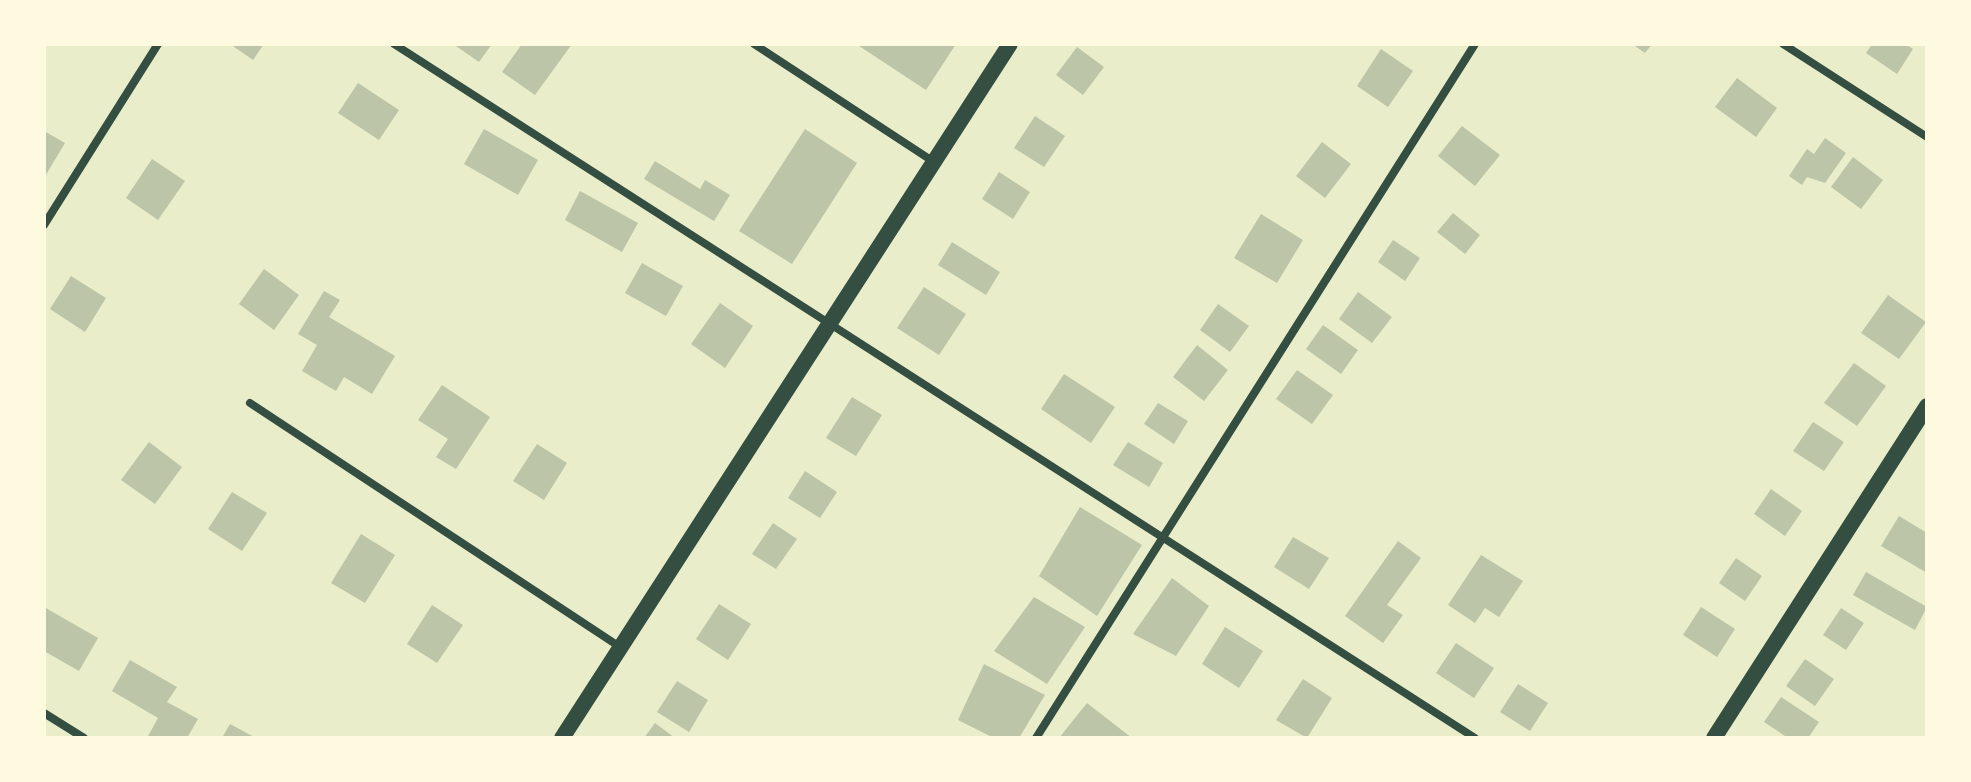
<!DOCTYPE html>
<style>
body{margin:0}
#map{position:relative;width:1971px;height:782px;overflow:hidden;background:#e9edc9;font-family:"IBM Plex Sans",sans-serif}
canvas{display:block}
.frame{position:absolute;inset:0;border:46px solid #fefae0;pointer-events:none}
</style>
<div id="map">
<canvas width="1971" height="782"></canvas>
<div class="frame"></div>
</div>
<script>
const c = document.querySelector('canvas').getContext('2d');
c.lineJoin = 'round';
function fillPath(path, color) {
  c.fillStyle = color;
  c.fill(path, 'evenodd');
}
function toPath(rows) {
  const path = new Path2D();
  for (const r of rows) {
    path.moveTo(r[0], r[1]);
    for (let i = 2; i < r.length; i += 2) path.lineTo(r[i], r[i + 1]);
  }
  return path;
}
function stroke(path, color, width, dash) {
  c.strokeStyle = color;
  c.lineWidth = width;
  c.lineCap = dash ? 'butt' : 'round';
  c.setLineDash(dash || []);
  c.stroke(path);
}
fillPath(toPath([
 [230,44,264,44,253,60],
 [453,44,492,44,479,62],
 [522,44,572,44,535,95,502,72],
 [856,44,956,44,926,90],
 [1632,44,1652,44,1645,53],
 [1872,44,1905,44,1913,49,1897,74,1866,53],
 [1077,47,1104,67,1083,95,1056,75],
 [1381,49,1413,71,1388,107,1357,86],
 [1737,78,1777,108,1756,137,1715,107],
 [358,83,399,110,379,140,338,113],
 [1035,116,1065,136,1044,167,1014,148],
 [1462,126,1500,155,1475,186,1438,156],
 [484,129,538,160,518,195,464,164],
 [805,129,857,163,792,264,739,231],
 [44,131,65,143,44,178],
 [1825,138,1846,153,1825,183,1807,177,1802,185,1789,176,1807,149,1814,154],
 [1322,142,1351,164,1325,198,1296,176],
 [1853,157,1883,180,1861,209,1831,187],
 [152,159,185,181,158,220,126,198],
 [655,161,700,189,705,180,730,195,714,221,644,179],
 [999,172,1030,192,1013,219,982,199],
 [580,191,638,223,622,252,565,220],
 [1453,213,1480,235,1465,254,1437,232],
 [1261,214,1303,240,1277,283,1234,258],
 [1393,240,1420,258,1405,281,1378,262],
 [952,242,1000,272,986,295,938,265],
 [642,263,683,286,666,316,625,293],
 [264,269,299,295,274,330,239,304],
 [71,276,106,298,85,332,50,309],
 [924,287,966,314,939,355,897,328],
 [324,291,340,300,329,317,395,356,372,394,344,377,336,391,302,371,317,345,298,334],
 [1358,292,1392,317,1372,343,1339,319],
 [1888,295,1926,322,1899,359,1861,333],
 [720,303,753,326,725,368,691,344],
 [1218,304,1249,326,1230,352,1200,330],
 [1323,325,1358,350,1341,374,1306,349],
 [1197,345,1228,370,1204,401,1173,377],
 [1854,363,1886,386,1857,426,1824,403],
 [1297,370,1333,395,1312,424,1276,399],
 [1064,374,1115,407,1091,443,1041,409],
 [442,385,490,417,456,469,436,457,448,439,418,420],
 [852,397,882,415,856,456,826,438],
 [1158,403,1188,421,1174,444,1144,424],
 [1813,422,1844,442,1824,471,1793,451],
 [149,442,182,467,155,504,121,480],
 [1128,442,1163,463,1149,487,1113,465],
 [537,444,567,463,544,500,513,481],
 [805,471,837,492,820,518,788,498],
 [1771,489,1802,511,1785,536,1754,514],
 [232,492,267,513,242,551,208,529],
 [1080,507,1142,545,1097,616,1039,576],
 [1899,516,1927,533,1927,573,1881,546],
 [773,523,797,539,776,569,752,554],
 [361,534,395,555,365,603,331,583],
 [1293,537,1329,558,1309,589,1274,567],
 [1398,541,1421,558,1387,605,1403,615,1383,643,1345,616],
 [1481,555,1523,581,1499,617,1485,608,1475,623,1448,605],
 [1736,558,1762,576,1745,601,1719,583],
 [1866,572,1927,607,1915,630,1853,595],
 [1172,578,1209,606,1176,656,1133,634],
 [1034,597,1085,627,1047,684,994,651],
 [719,604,751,624,728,660,696,639],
 [432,605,463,625,437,663,407,644],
 [44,607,98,638,79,671,44,651],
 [1701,607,1735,629,1717,657,1683,635],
 [1841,608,1864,623,1846,650,1823,635],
 [1225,627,1263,651,1239,688,1202,664],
 [1456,643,1494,668,1474,698,1436,673],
 [1805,659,1834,679,1815,706,1786,686],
 [130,660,177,687,167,702,198,719,187,738,147,738,158,718,112,691],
 [984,664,1045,695,1019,738,994,738,958,720],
 [1303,679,1332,698,1307,738,1276,720],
 [677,681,708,700,689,732,657,712],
 [1518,684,1548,703,1530,731,1500,712],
 [1781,697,1819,722,1808,738,1788,738,1764,722],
 [1087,703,1132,738,1059,738],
 [655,723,675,738,644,738],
 [230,724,256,738,222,738]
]), '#bcc5a7');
stroke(toPath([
 [394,44,1475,738],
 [754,44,934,162],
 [1783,44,1927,137],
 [44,225,158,44],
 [250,403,620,647],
 [44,713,84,738],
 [1036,738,1475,44]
]), '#344e41', 8);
stroke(toPath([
 [562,738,1010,44],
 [1714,738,1927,406]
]), '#344e41', 16);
</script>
